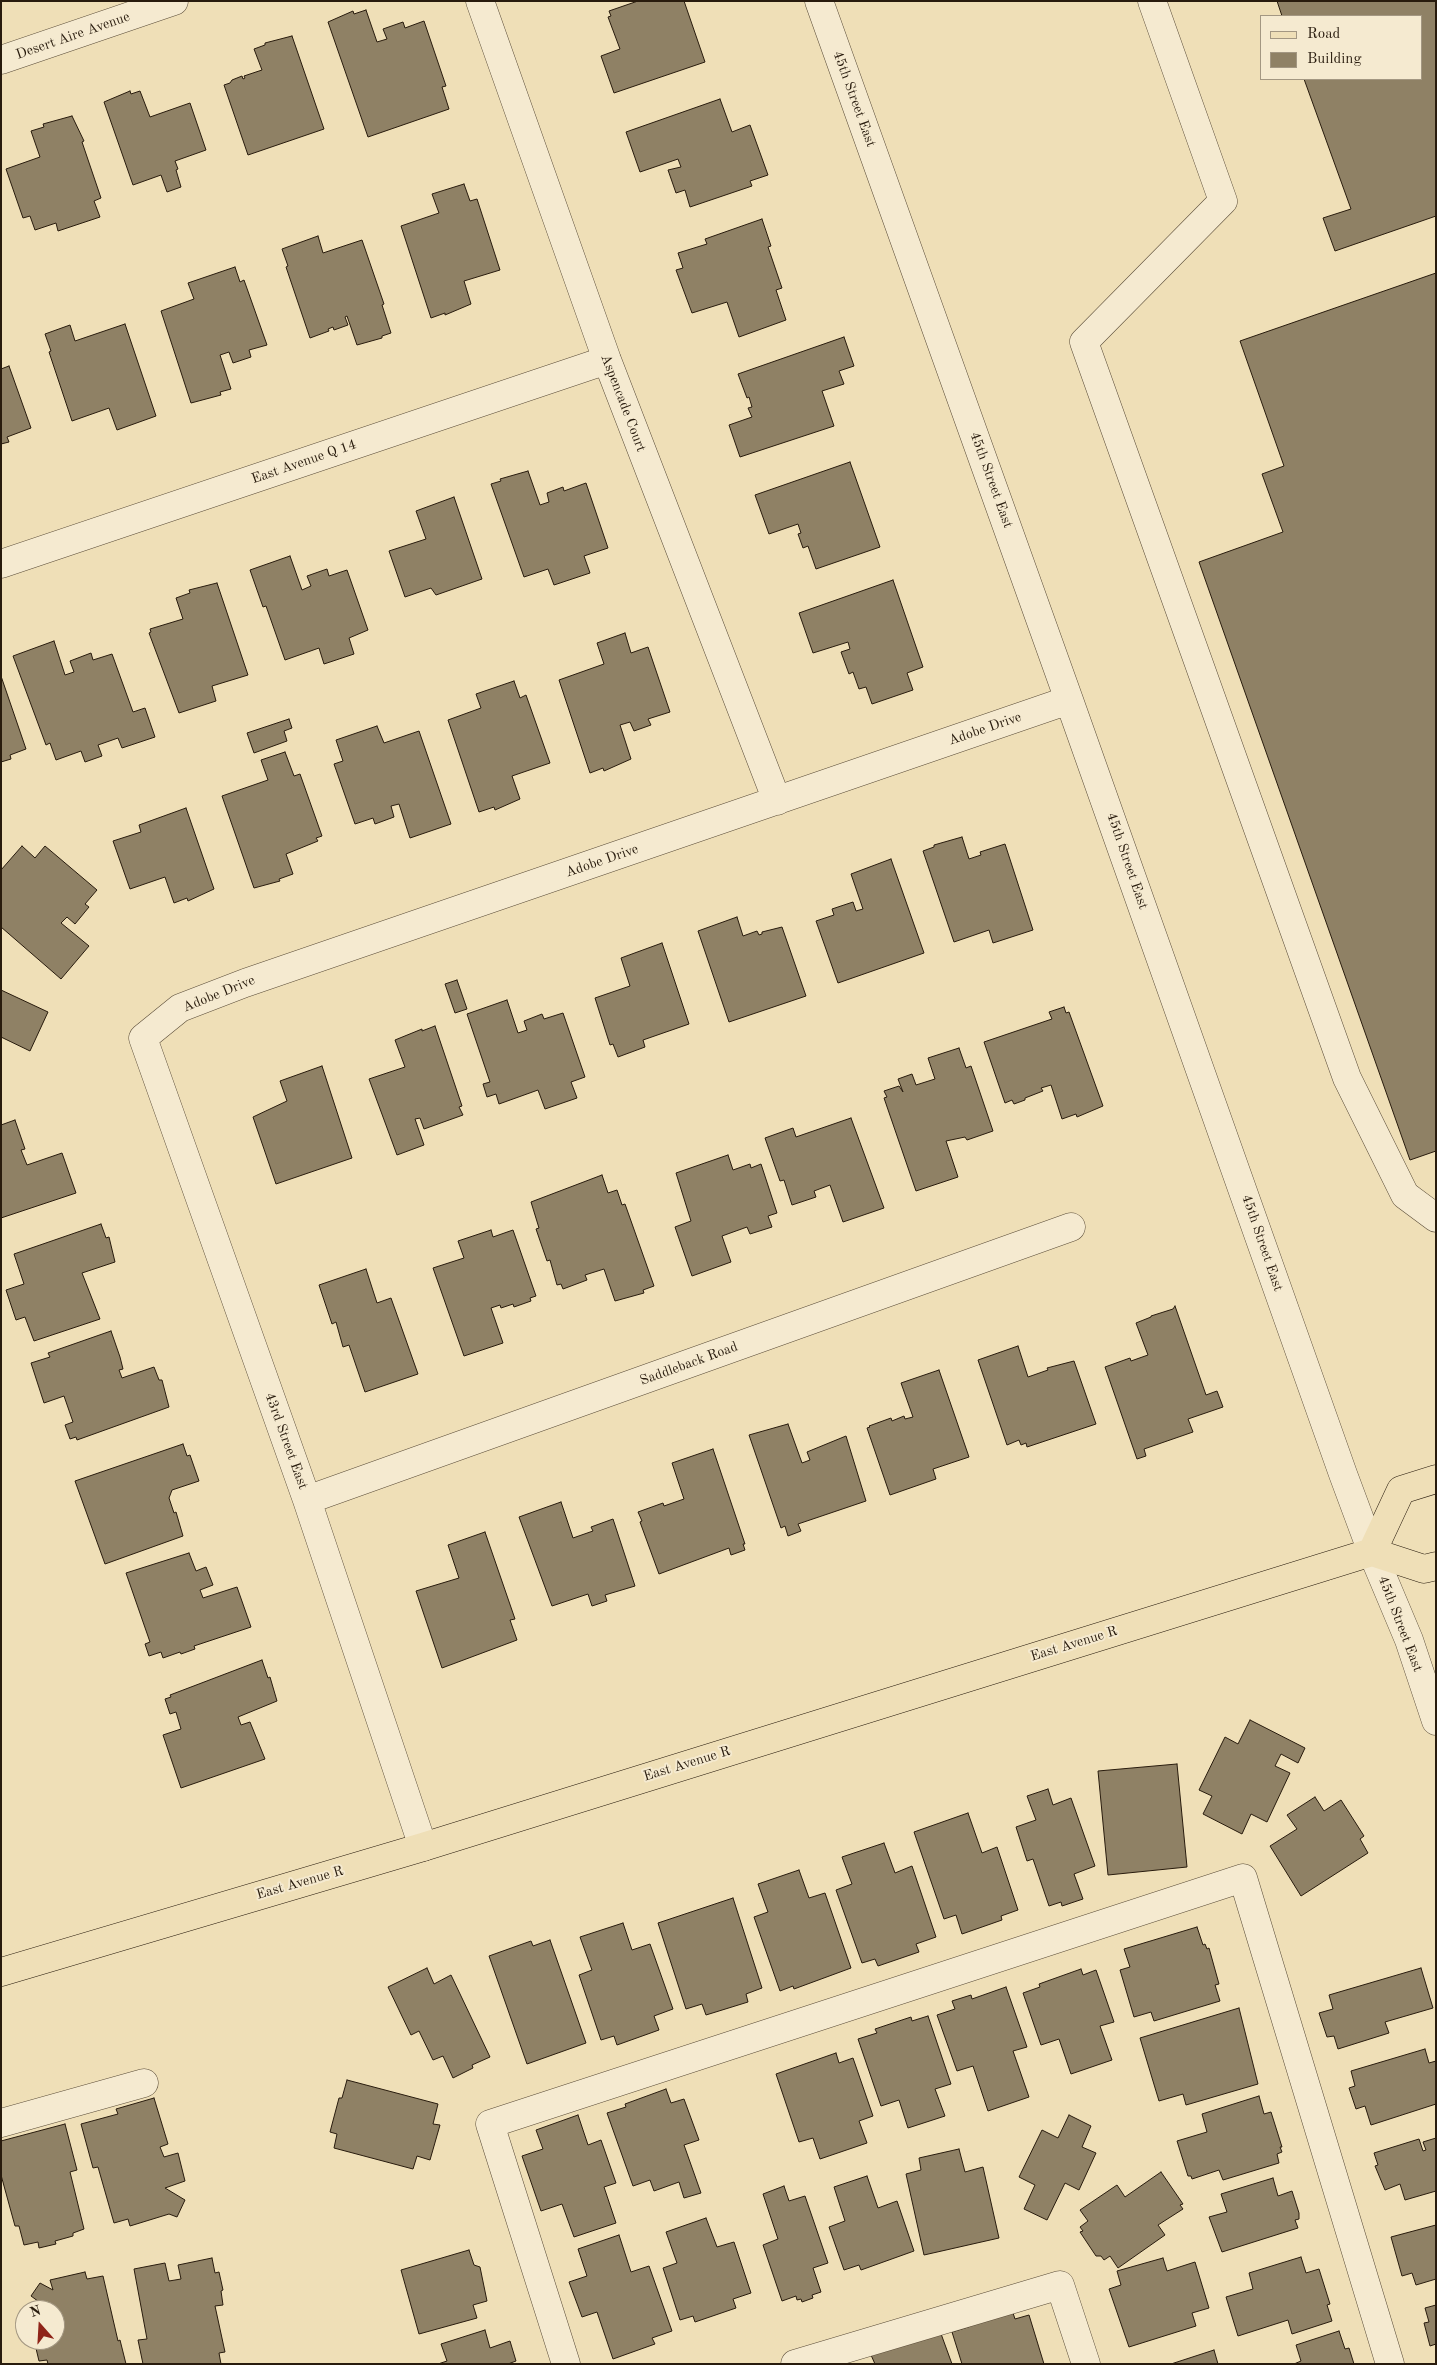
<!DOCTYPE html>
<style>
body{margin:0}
#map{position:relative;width:1437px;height:2365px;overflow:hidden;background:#efdfb7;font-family:"Old Standard TT",serif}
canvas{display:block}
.frame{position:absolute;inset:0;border:2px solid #281b0d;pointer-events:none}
.legend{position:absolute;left:1260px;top:15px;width:162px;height:65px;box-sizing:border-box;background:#f5ead0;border:1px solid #a39782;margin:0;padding:6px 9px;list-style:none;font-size:15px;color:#281b0d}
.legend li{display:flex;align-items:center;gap:10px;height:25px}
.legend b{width:25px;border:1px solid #a39782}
.north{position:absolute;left:15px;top:2300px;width:50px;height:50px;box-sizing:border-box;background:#f5ead0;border:1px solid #a39782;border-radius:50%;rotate:341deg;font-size:14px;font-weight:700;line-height:20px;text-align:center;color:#281b0d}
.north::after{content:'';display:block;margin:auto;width:18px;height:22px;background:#8f2418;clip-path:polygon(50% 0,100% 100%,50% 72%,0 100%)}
</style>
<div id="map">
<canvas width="1437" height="2365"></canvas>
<div class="frame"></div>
<ul class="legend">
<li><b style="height:6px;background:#efdfb7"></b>Road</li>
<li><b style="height:14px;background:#8f8165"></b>Building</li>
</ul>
<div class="north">N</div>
</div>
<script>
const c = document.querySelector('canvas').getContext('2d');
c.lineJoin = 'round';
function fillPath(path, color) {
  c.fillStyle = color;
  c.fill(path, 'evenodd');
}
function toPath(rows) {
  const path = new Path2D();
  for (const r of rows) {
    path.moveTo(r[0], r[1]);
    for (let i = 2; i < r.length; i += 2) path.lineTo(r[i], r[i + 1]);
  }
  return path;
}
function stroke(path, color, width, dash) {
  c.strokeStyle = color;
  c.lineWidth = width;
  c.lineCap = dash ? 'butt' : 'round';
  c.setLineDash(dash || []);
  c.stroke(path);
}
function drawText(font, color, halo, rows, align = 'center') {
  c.font = font + ' "Old Standard TT",serif';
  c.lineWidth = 4;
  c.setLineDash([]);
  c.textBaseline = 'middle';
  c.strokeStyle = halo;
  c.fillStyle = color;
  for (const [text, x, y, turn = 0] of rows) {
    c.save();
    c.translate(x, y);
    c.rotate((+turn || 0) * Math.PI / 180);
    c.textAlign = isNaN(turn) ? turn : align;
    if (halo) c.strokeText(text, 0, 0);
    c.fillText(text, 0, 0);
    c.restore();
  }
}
const building = toPath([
 [638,1,684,1,705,62,614,93,601,56,620,49,608,17,611,16,609,11,638,1],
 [1277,1,1436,1,1436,216,1335,251,1323,218,1351,209,1304,79,1421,79,1421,16,1282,16,1277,1],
 [366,10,377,42,387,39,383,29,403,22,405,28,424,21,446,86,442,87,449,109,368,137,328,22,353,11,354,14,366,10],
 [292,36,324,129,248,155,224,85,230,83,232,80,242,76,243,79,245,78,244,76,262,70,254,49,265,45,265,43,292,36],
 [130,91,131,94,140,91,150,117,190,103,206,150,175,161,178,169,176,170,181,187,167,192,161,175,133,185,104,102,130,91],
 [720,99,732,132,750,125,768,175,750,181,752,186,690,207,685,190,676,193,668,170,681,167,678,159,640,172,626,132,720,99],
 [72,116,84,141,82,142,101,198,94,201,100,217,58,231,56,223,35,230,30,216,23,218,6,169,40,157,31,131,44,127,43,124,72,116],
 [464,184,470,201,477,199,500,270,464,281,471,304,445,315,445,313,431,318,401,226,439,213,432,194,464,184],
 [762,219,771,246,768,247,782,288,776,290,786,320,739,337,727,302,692,313,676,270,683,268,678,253,707,244,705,239,762,219],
 [318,236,323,253,362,240,384,304,382,305,391,333,382,336,382,338,357,345,347,316,345,317,348,325,334,330,333,327,328,329,329,331,310,338,286,267,288,266,282,249,318,236],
 [235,267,240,282,244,280,267,345,249,350,251,357,233,363,229,352,220,355,231,389,220,392,221,395,191,403,161,311,194,299,188,283,235,267],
 [1436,273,1436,1151,1410,1160,1199,562,1283,532,1262,474,1284,466,1240,341,1436,273],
 [125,324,156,416,117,430,109,408,72,421,49,352,51,351,45,334,70,325,75,341,125,324],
 [844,337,854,366,839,371,844,384,822,391,834,426,740,457,729,425,752,417,748,408,752,407,749,397,747,398,738,374,844,337],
 [9,366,31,428,7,437,9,442,1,444,1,369,9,366],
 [850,462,880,547,816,569,808,546,803,548,798,534,801,533,798,524,769,534,755,495,850,462],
 [528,471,540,505,549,502,547,493,563,487,564,491,586,483,608,548,584,556,590,573,554,585,548,569,524,577,491,484,501,481,500,479,528,471],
 [454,497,482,579,436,595,431,588,405,597,389,551,426,539,416,511,454,497],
 [290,556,302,590,311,586,307,576,327,569,329,576,347,570,368,630,349,638,354,654,324,664,319,648,285,660,266,606,263,607,250,570,290,556],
 [893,580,923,667,907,673,913,690,872,704,866,687,859,689,853,672,849,674,841,652,850,649,848,642,813,653,799,613,893,580],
 [217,583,248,675,212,686,216,701,179,713,149,633,151,632,150,629,183,619,176,598,190,593,189,590,217,583],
 [625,633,631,653,648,647,670,712,648,719,651,725,634,731,630,722,620,725,631,759,604,771,603,768,590,773,559,680,604,664,597,643,625,633],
 [54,641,65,675,74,672,70,661,91,653,93,660,112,654,133,712,145,708,155,737,122,748,118,738,98,745,102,756,85,762,81,751,56,760,50,743,46,745,13,656,54,641],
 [1,676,26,749,10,755,11,759,1,762,1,676],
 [514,681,520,698,526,695,550,763,512,776,520,799,495,810,494,807,479,812,448,720,481,708,476,694,514,681],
 [289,719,292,728,284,731,287,741,254,753,247,733,289,719],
 [377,726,384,743,419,731,451,824,410,838,399,804,391,806,394,817,375,824,373,818,355,824,334,764,343,761,336,740,377,726],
 [285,752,294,776,300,774,322,836,316,838,318,841,286,854,293,874,279,879,280,881,254,888,222,796,268,780,261,760,285,752],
 [186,808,214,889,188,901,187,898,174,903,165,877,130,889,113,841,141,832,139,825,186,808],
 [962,837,969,859,981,855,980,852,1005,844,1033,930,993,943,989,930,954,942,923,851,934,847,934,845,962,837],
 [22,846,35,858,45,846,97,890,85,904,89,907,75,924,67,917,61,923,89,946,61,979,1,927,1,870,22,846],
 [891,859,924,953,838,983,816,921,834,915,832,909,853,902,856,911,863,909,851,874,891,859],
 [737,917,743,936,757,931,759,935,762,934,762,932,782,927,806,996,729,1022,698,931,737,917],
 [662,943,689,1024,643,1040,645,1047,618,1057,613,1044,610,1045,595,998,630,986,621,958,662,943],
 [457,980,467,1009,455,1013,445,984,457,980],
 [1,990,48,1012,30,1051,1,1037,1,990],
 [507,1000,518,1033,527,1030,524,1021,542,1014,544,1019,563,1013,585,1077,571,1082,577,1098,545,1109,538,1090,499,1104,496,1094,487,1097,483,1084,490,1082,467,1014,507,1000],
 [1064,1007,1066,1013,1069,1012,1103,1106,1077,1117,1076,1114,1062,1119,1051,1085,1041,1088,1043,1091,1025,1098,1025,1100,1014,1104,1012,1100,1005,1103,984,1042,1052,1019,1049,1012,1064,1007],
 [435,1026,462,1106,459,1107,463,1115,424,1129,420,1118,415,1119,424,1145,397,1155,369,1079,405,1067,395,1040,422,1029,422,1031,435,1026],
 [959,1048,966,1068,971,1066,993,1131,967,1140,965,1137,946,1141,958,1177,916,1191,884,1098,887,1097,884,1091,899,1086,903,1092,898,1079,912,1074,916,1085,935,1079,928,1058,959,1048],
 [322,1066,352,1158,276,1184,253,1117,287,1101,280,1081,322,1066],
 [851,1118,884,1208,843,1222,830,1185,814,1191,816,1197,792,1205,784,1180,780,1181,765,1138,793,1128,796,1137,851,1118],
 [15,1120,25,1149,21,1150,27,1165,62,1153,76,1193,1,1218,1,1125,15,1120],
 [728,1155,733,1170,750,1164,751,1168,761,1164,777,1213,768,1216,772,1227,750,1234,747,1227,722,1236,731,1262,692,1276,675,1227,691,1221,676,1173,728,1155],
 [602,1175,608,1193,617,1190,622,1205,625,1204,654,1286,643,1290,644,1293,615,1301,604,1269,585,1275,587,1280,563,1289,561,1284,557,1285,550,1260,547,1261,536,1229,539,1228,531,1202,602,1175],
 [101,1224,106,1238,109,1237,115,1262,82,1273,100,1319,34,1341,25,1317,16,1320,6,1290,24,1284,14,1254,101,1224],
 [491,1230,493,1237,513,1230,536,1296,530,1298,531,1301,514,1307,513,1304,501,1308,500,1305,491,1308,503,1343,464,1356,433,1268,464,1258,458,1241,491,1230],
 [366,1269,377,1303,391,1298,418,1374,365,1392,349,1345,343,1347,336,1322,332,1324,319,1285,366,1269],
 [1175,1306,1206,1395,1217,1391,1223,1407,1188,1419,1193,1432,1144,1449,1146,1456,1137,1459,1105,1367,1130,1358,1131,1361,1148,1355,1136,1323,1151,1317,1151,1316,1173,1309,1175,1306],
 [111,1331,120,1357,123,1369,119,1370,122,1378,154,1367,159,1380,162,1380,169,1407,77,1440,76,1437,70,1439,65,1425,73,1422,64,1396,44,1403,31,1363,50,1357,48,1353,111,1331],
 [1018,1346,1028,1377,1048,1370,1047,1368,1074,1361,1096,1424,1027,1447,1026,1443,1021,1445,1019,1440,1007,1445,978,1360,1018,1346],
 [939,1370,969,1457,933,1469,936,1479,890,1495,867,1428,870,1427,869,1426,891,1418,892,1421,904,1416,905,1419,913,1417,901,1383,939,1370],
 [788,1424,802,1463,810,1460,807,1452,846,1436,866,1501,798,1524,801,1531,788,1536,785,1526,781,1528,749,1435,788,1424],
 [183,1444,187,1456,190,1455,199,1481,172,1490,169,1498,174,1513,176,1512,183,1536,105,1564,75,1481,183,1444],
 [713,1449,745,1544,743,1544,745,1550,731,1555,729,1548,659,1574,640,1522,642,1521,638,1512,663,1503,664,1506,684,1499,672,1463,713,1449],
 [561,1502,573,1538,593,1531,591,1527,613,1519,635,1586,605,1595,607,1601,592,1606,588,1594,552,1606,519,1517,561,1502],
 [485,1532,515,1619,510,1620,517,1640,442,1668,416,1591,459,1578,448,1545,485,1532],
 [189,1553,196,1571,206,1567,213,1585,200,1590,203,1598,237,1587,251,1627,194,1646,195,1649,181,1654,180,1652,163,1658,161,1652,149,1656,145,1644,150,1642,126,1573,189,1553],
 [262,1660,268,1678,270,1677,277,1701,238,1717,241,1725,250,1722,265,1759,181,1788,163,1735,181,1729,176,1712,170,1714,165,1699,171,1697,170,1695,262,1660],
 [1250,1720,1305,1748,1298,1763,1281,1754,1275,1766,1290,1773,1267,1822,1251,1814,1242,1834,1203,1814,1212,1796,1199,1790,1225,1737,1238,1744,1250,1720],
 [1177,1764,1187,1867,1108,1875,1098,1771,1177,1764],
 [1048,1789,1053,1805,1071,1798,1095,1866,1074,1874,1083,1899,1062,1906,1061,1902,1049,1906,1033,1859,1027,1861,1016,1827,1036,1820,1027,1796,1048,1789],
 [1315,1797,1324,1811,1341,1800,1364,1836,1360,1839,1368,1853,1301,1896,1270,1846,1297,1829,1287,1815,1315,1797],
 [968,1813,982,1853,997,1847,1018,1910,1001,1916,1002,1920,962,1934,956,1915,944,1919,914,1832,968,1813],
 [884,1843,895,1873,912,1866,936,1937,916,1944,919,1952,878,1966,875,1959,862,1963,836,1890,852,1884,842,1857,884,1843],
 [799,1870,809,1898,825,1893,851,1968,794,1989,793,1986,780,1991,754,1917,768,1912,758,1884,799,1870],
 [733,1898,762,1988,746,1994,748,2002,706,2015,702,2004,686,2009,658,1923,733,1898],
 [623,1923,632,1950,650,1944,673,2009,654,2016,659,2030,617,2045,614,2036,601,2040,579,1975,592,1970,580,1937,623,1923],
 [1197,1927,1203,1945,1205,1944,1207,1949,1209,1948,1219,1984,1215,1985,1220,2001,1154,2021,1151,2012,1134,2017,1120,1970,1130,1967,1124,1949,1197,1927],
 [550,1940,586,2043,527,2064,489,1956,531,1941,533,1946,550,1940],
 [427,1968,434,1984,451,1975,490,2057,472,2065,473,2068,453,2078,443,2056,433,2060,419,2031,411,2035,388,1987,427,1968],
 [1421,1968,1433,2008,1385,2022,1389,2033,1338,2049,1334,2036,1327,2037,1319,2013,1333,2009,1329,1995,1421,1968],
 [1081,1969,1083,1975,1096,1970,1114,2022,1100,2026,1112,2060,1071,2074,1059,2039,1041,2045,1023,1993,1040,1987,1039,1984,1081,1969],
 [1006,1987,1027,2047,1013,2051,1029,2097,988,2111,973,2066,957,2071,937,2015,955,2009,952,2001,971,1995,972,1999,1006,1987],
 [1239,2008,1258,2084,1186,2105,1183,2094,1159,2101,1140,2038,1239,2008],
 [928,2016,951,2084,935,2089,945,2116,908,2128,899,2100,881,2106,858,2039,877,2033,875,2029,911,2017,912,2021,928,2016],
 [1425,2049,1429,2063,1436,2061,1436,2104,1371,2125,1365,2106,1356,2109,1349,2088,1355,2086,1351,2071,1425,2049],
 [836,2053,839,2063,853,2058,873,2116,859,2121,867,2143,820,2159,813,2138,799,2142,776,2074,836,2053],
 [347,2080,438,2104,433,2124,440,2125,430,2160,417,2156,413,2169,334,2148,337,2134,330,2132,339,2098,342,2098,347,2080],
 [666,2089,671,2103,684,2099,699,2140,684,2145,701,2193,684,2198,679,2182,654,2191,650,2180,633,2186,607,2113,626,2107,625,2104,666,2089],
 [1259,2096,1264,2114,1271,2112,1282,2147,1280,2147,1282,2152,1277,2154,1279,2163,1223,2180,1219,2170,1192,2179,1191,2176,1188,2176,1177,2141,1207,2132,1202,2114,1259,2096],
 [154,2098,168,2144,160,2147,164,2157,178,2153,185,2181,165,2188,185,2200,177,2217,169,2214,130,2226,128,2219,114,2223,98,2167,93,2168,81,2124,118,2114,116,2109,154,2098],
 [578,2115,588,2145,601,2140,616,2183,604,2187,616,2223,574,2237,562,2204,541,2211,522,2156,543,2149,536,2130,578,2115],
 [1069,2115,1091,2126,1082,2147,1096,2153,1079,2190,1065,2183,1047,2220,1024,2209,1035,2185,1019,2177,1042,2130,1058,2138,1069,2115],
 [65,2124,77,2170,70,2172,84,2229,73,2233,73,2236,55,2241,56,2244,39,2248,38,2242,24,2245,19,2226,15,2226,1,2175,1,2141,65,2124],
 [1436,2138,1436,2191,1405,2200,1400,2184,1385,2190,1375,2166,1378,2165,1374,2153,1419,2139,1423,2151,1426,2150,1423,2142,1436,2138],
 [959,2149,965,2172,983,2167,999,2238,924,2255,906,2174,921,2170,919,2158,959,2149],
 [1161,2172,1183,2204,1180,2205,1183,2209,1158,2225,1165,2235,1118,2268,1110,2256,1104,2260,1101,2256,1096,2256,1080,2232,1083,2231,1080,2227,1088,2221,1080,2210,1117,2185,1125,2197,1161,2172],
 [867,2176,878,2208,897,2201,914,2251,861,2270,859,2265,844,2270,829,2227,845,2221,834,2187,867,2176],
 [1273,2178,1278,2196,1292,2191,1299,2213,1299,2219,1295,2220,1298,2228,1222,2252,1209,2217,1227,2212,1221,2194,1273,2178],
 [784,2186,789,2201,805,2196,828,2263,813,2268,821,2292,812,2295,813,2298,802,2302,801,2299,797,2300,796,2296,782,2301,763,2245,778,2239,763,2194,784,2186],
 [706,2218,717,2247,734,2242,751,2293,733,2299,736,2308,695,2322,693,2316,680,2320,663,2268,677,2263,666,2232,706,2218],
 [1436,2225,1436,2279,1416,2285,1412,2273,1402,2276,1391,2237,1436,2225],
 [619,2235,631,2272,649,2266,672,2331,652,2338,655,2344,613,2359,597,2312,582,2317,569,2282,587,2276,578,2249,619,2235],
 [469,2250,474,2265,480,2267,487,2301,473,2305,477,2318,419,2334,401,2270,469,2250],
 [1301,2257,1306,2273,1319,2269,1330,2304,1327,2305,1332,2321,1292,2334,1288,2320,1238,2336,1226,2297,1253,2289,1249,2273,1301,2257],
 [212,2258,215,2273,219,2272,223,2290,221,2291,223,2305,215,2306,225,2352,219,2353,221,2364,143,2364,138,2340,147,2339,134,2269,165,2263,169,2281,181,2279,178,2265,212,2258],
 [1163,2258,1167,2271,1195,2262,1209,2308,1192,2313,1196,2326,1129,2347,1109,2289,1121,2285,1117,2271,1163,2258],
 [85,2272,87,2279,103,2276,118,2341,120,2340,126,2364,48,2364,47,2360,39,2361,34,2340,55,2340,55,2310,50,2310,31,2296,40,2283,53,2290,50,2280,85,2272],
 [1436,2305,1436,2344,1430,2346,1424,2323,1429,2322,1425,2308,1436,2305],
 [1012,2310,1015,2319,1029,2315,1044,2364,962,2364,952,2332,971,2326,970,2323,1012,2310],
 [485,2330,490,2348,510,2341,516,2361,508,2364,438,2364,447,2361,441,2344,485,2330],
 [940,2331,952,2364,875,2364,871,2355,940,2331],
 [1339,2331,1345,2349,1349,2348,1354,2364,1294,2364,1301,2361,1296,2345,1339,2331],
 [1214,2350,1218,2364,1171,2364,1214,2350]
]);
fillPath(building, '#8f8165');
stroke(building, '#281b0d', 1);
const minor = toPath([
 [480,1,607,360,777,801],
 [819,1,1069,700,1343,1474,1372,1552,1409,1640,1436,1721],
 [1152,1,1223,201,1084,342,1347,1078,1405,1195,1436,1218],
 [1,60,174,1],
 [1,564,607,360],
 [307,1500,1071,1227],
 [423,1847,307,1500,143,1038,180,1008,245,983,1069,700],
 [1,2123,144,2083],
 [566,2364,490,2124,1243,1878,1390,2364],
 [795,2364,1060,2285,1086,2364]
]);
const major = toPath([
 [1372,1552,1401,1490,1436,1479],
 [1,1972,423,1847,1372,1552,1424,1569,1436,1566]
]);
stroke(minor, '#5a4c38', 29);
stroke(major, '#281b0d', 29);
stroke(minor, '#f5ead0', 28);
stroke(major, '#efdfb7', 28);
drawText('14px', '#281b0d', '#f5ead0', [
 ["Desert Aire Avenue",73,36,-19],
 ["45th Street East",854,99,70],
 ["Aspencade Court",623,403,69],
 ["East Avenue Q 14",304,462,-19],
 ["45th Street East",991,480,70],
 ["Adobe Drive",985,729,-19],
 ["Adobe Drive",602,861,-19],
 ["45th Street East",1127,861,71],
 ["Adobe Drive",219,994,-22],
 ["45th Street East",1262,1243,71],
 ["Saddleback Road",689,1364,-20],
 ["43rd Street East",286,1441,70],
 ["45th Street East",1400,1624,69],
 ["East Avenue R",1074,1644,-17],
 ["East Avenue R",687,1764,-17],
 ["East Avenue R",300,1883,-16]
]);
</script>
